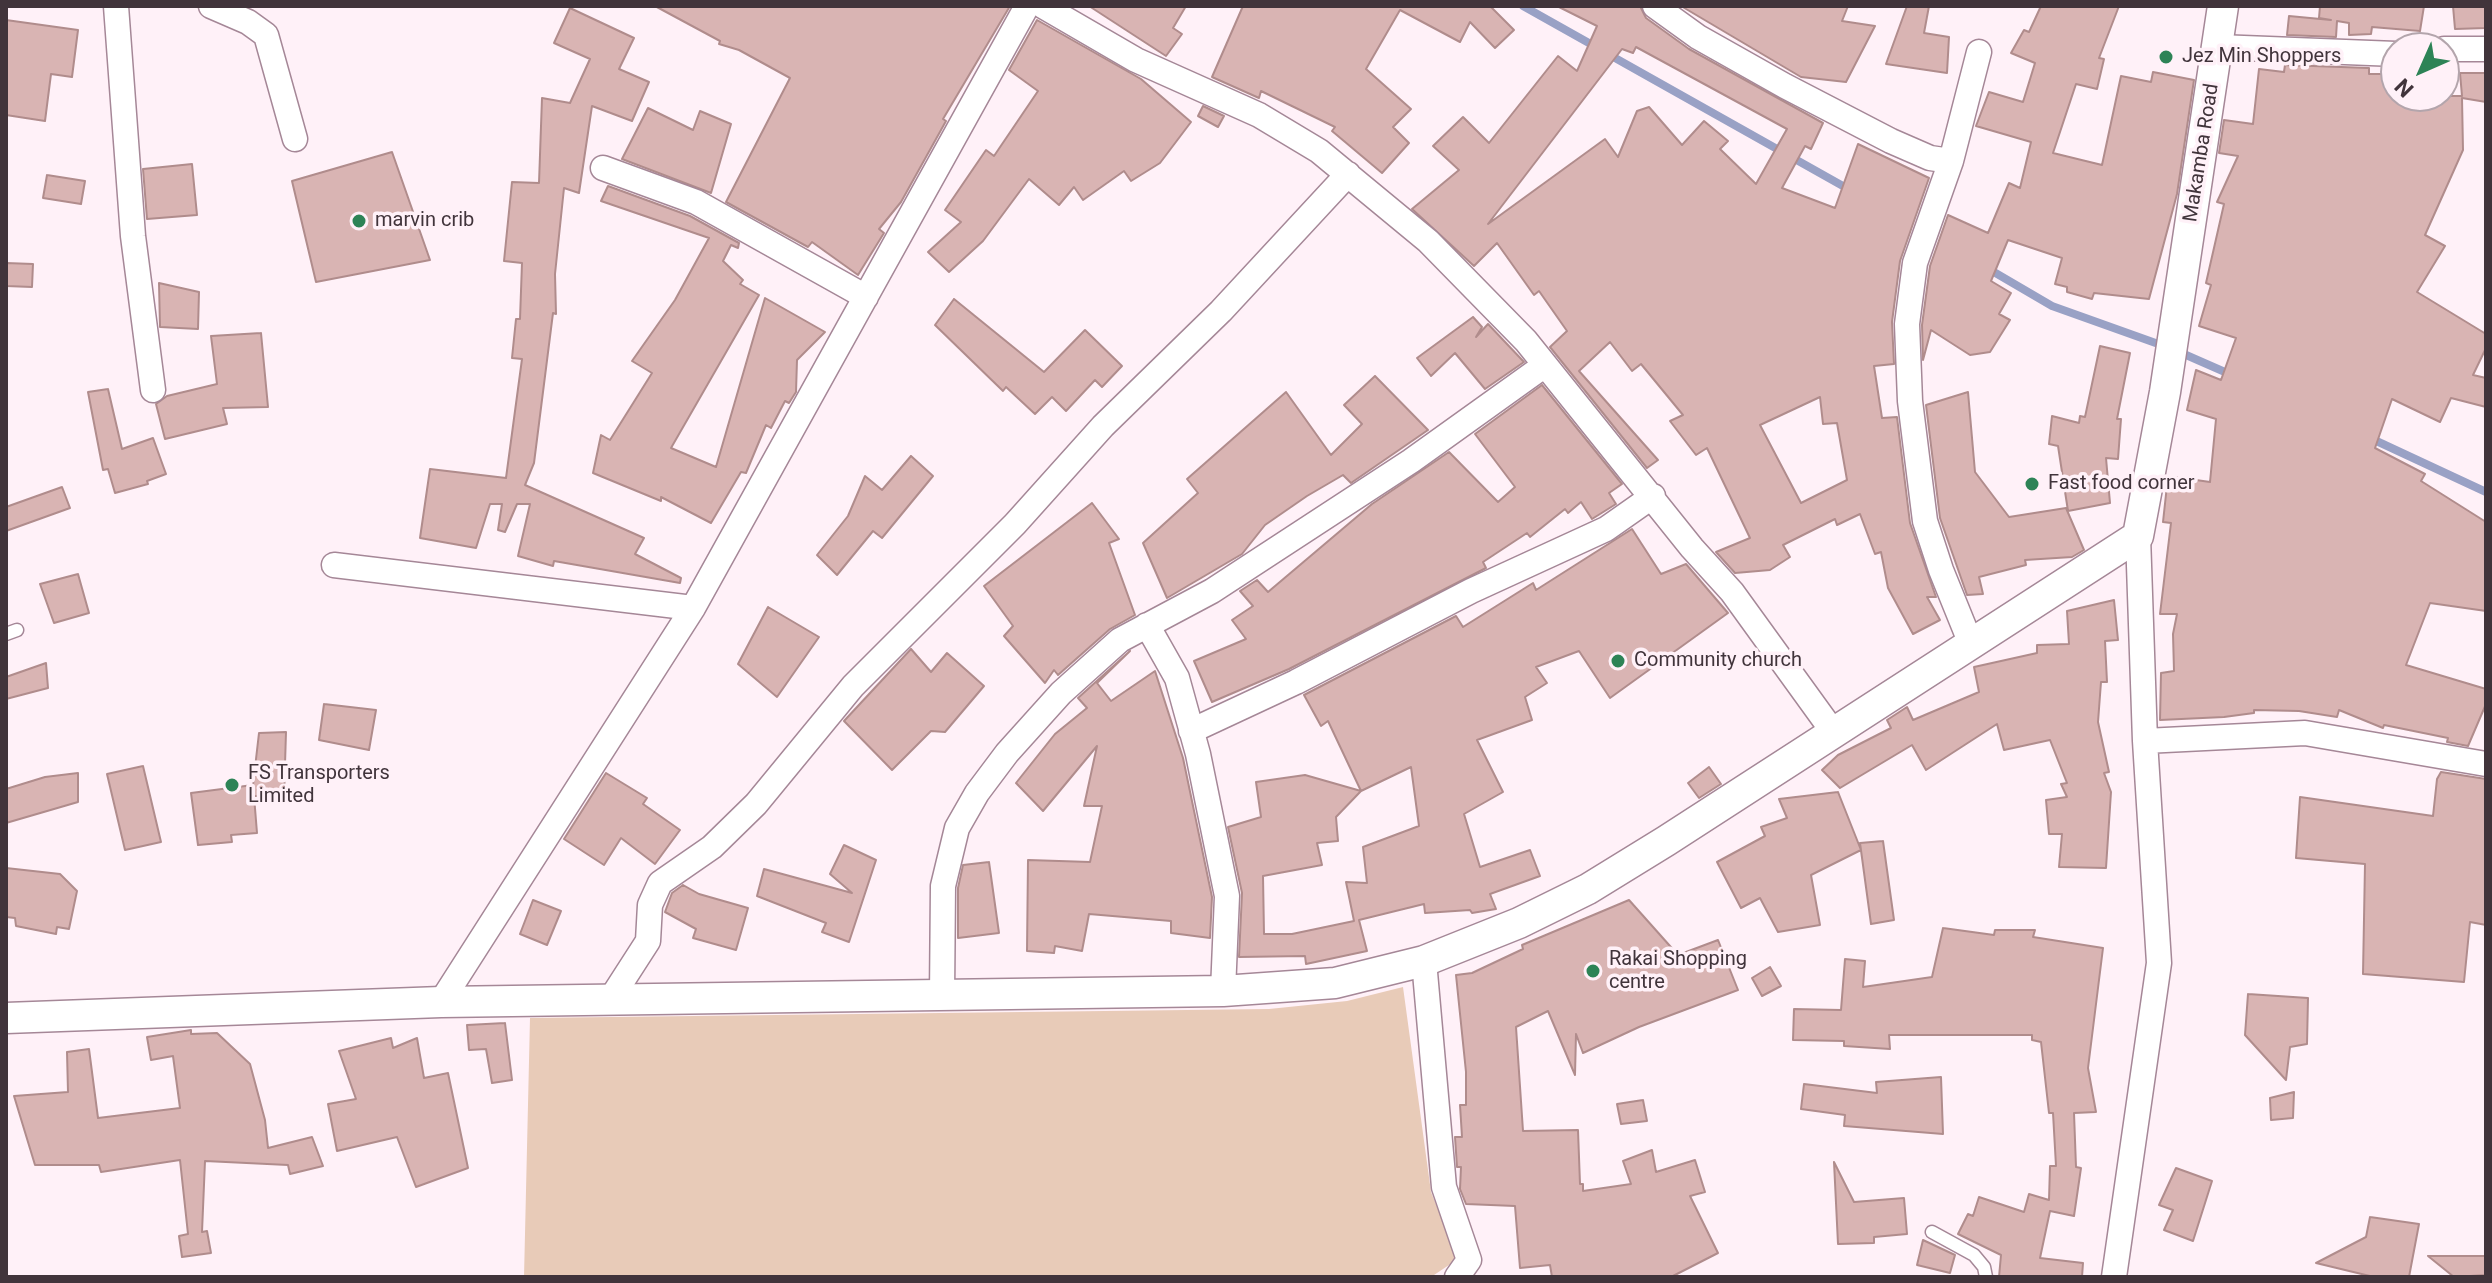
<!DOCTYPE html>
<style>
body{margin:0}
#map{position:relative;width:2492px;height:1283px;overflow:hidden;background:#fff1f8;font-family:Roboto,sans-serif}
canvas{display:block}
.frame{position:absolute;inset:0;border:8px solid #41343b;pointer-events:none}
.north{position:absolute;left:2380px;top:32px;width:80px;height:80px;box-sizing:border-box;background:#fff1f8;border:2px solid #b3a5ac;border-radius:50%;rotate:225deg;font-size:22px;font-weight:700;line-height:32px;text-align:center;color:#41343b}
.north::after{content:'';display:block;margin:auto;width:28px;height:36px;background:#2d8356;clip-path:polygon(50% 0,100% 100%,50% 72%,0 100%)}
</style>
<div id="map">
<canvas width="2492" height="1283"></canvas>
<div class="frame"></div>
<div class="north">N</div>
</div>
<script>
const c = document.querySelector('canvas').getContext('2d');
c.lineJoin = 'round';
function fillPath(path, color) {
  c.fillStyle = color;
  c.fill(path, 'evenodd');
}
function toPath(rows) {
  const path = new Path2D();
  for (const r of rows) {
    path.moveTo(r[0], r[1]);
    for (let i = 2; i < r.length; i += 2) path.lineTo(r[i], r[i + 1]);
  }
  return path;
}
function stroke(path, color, width, dash) {
  c.strokeStyle = color;
  c.lineWidth = width;
  c.lineCap = dash ? 'butt' : 'round';
  c.setLineDash(dash || []);
  c.stroke(path);
}
function drawText(font, color, halo, rows, align = 'center') {
  c.font = font + ' Roboto,sans-serif';
  c.lineWidth = 7;
  c.setLineDash([]);
  c.textBaseline = 'middle';
  c.strokeStyle = halo;
  c.fillStyle = color;
  for (const [text, x, y, turn = 0] of rows) {
    c.save();
    c.translate(x, y);
    c.rotate((+turn || 0) * Math.PI / 180);
    c.textAlign = isNaN(turn) ? turn : align;
    if (halo) c.strokeText(text, 0, 0);
    c.fillText(text, 0, 0);
    c.restore();
  }
}
fillPath(toPath([
 [1403,987,1431,1192,1458,1259,1431,1277,524,1277,530,1018,1269,1009,1347,1001]
]), '#e8cbb8');
stroke(toPath([
 [1523,6,1596,47],
 [1608,54,1850,190],
 [1987,268,2052,306,2164,346],
 [2177,351,2234,376],
 [2370,438,2486,492]
]), '#99a1c5', 8);
const building = toPath([
 [655,6,1010,6,943,119,946,121,901,202,879,229,884,233,858,275,812,242,808,247,726,202,790,78,739,50,719,44,720,41,655,6],
 [1089,6,1186,6,1173,28,1182,34,1166,56,1089,6],
 [1243,6,1490,6,1514,30,1495,48,1470,22,1460,42,1400,10,1366,69,1411,109,1393,127,1409,143,1382,173,1332,131,1335,127,1261,91,1259,98,1212,77,1243,6],
 [1557,6,1640,6,1646,18,1689,49,1823,123,1811,149,1805,146,1782,188,1835,208,1858,144,1929,178,1900,261,1892,322,1894,364,1874,366,1882,418,1897,417,1910,523,1936,597,1927,597,1940,620,1913,634,1888,588,1881,552,1875,554,1860,514,1837,525,1835,519,1783,545,1790,557,1770,570,1735,573,1716,552,1750,538,1707,448,1696,455,1670,421,1683,415,1641,364,1632,371,1610,342,1579,371,1658,460,1647,468,1550,347,1567,331,1539,291,1534,295,1497,243,1474,266,1412,209,1459,170,1433,146,1463,117,1489,143,1558,56,1577,71,1597,26,1557,6],
 [1636,47,1787,129,1756,184,1720,149,1728,141,1704,121,1682,145,1649,107,1637,111,1618,157,1605,139,1488,224,1622,49,1633,53,1636,47],
 [1820,397,1823,424,1837,423,1847,480,1801,503,1760,425,1820,397],
 [1681,6,1848,6,1842,21,1875,26,1846,82,1801,77,1681,6],
 [1907,6,1929,6,1924,33,1949,37,1947,73,1886,64,1907,6],
 [2041,6,2119,6,2099,58,2104,59,2097,89,2076,84,2053,153,2102,165,2121,76,2151,82,2153,72,2194,80,2177,194,2149,299,2094,293,2092,299,2067,292,2067,287,2055,284,2062,258,2008,240,1991,281,2011,293,1999,314,2010,320,1990,352,1970,355,1931,330,1923,360,1922,325,1930,266,1948,215,1988,233,2009,183,2020,188,2031,142,1976,126,1989,92,2023,102,2035,63,2011,53,2024,30,2029,32,2041,6],
 [2320,6,2424,6,2420,31,2372,27,2371,34,2349,35,2349,23,2337,21,2336,37,2287,35,2289,16,2331,20,2319,18,2320,6],
 [2453,6,2486,6,2486,28,2455,29,2453,6],
 [570,8,634,38,619,69,649,82,632,121,592,106,579,193,564,188,555,274,556,314,553,313,534,463,525,485,644,538,635,554,681,578,680,583,554,561,553,566,518,556,530,504,517,504,505,532,498,530,502,504,490,504,476,548,420,538,430,469,506,478,522,359,512,358,516,319,520,319,522,263,504,261,512,182,539,183,542,98,570,103,590,59,554,43,570,8],
 [6,20,78,30,72,77,51,74,45,121,6,115,6,20],
 [1037,20,1141,79,1191,122,1160,163,1131,181,1124,171,1083,200,1074,187,1059,205,1029,179,983,241,949,272,928,252,961,222,945,210,986,150,994,156,1038,91,1009,70,1037,20],
 [2285,65,2369,68,2369,74,2396,74,2396,96,2462,96,2460,73,2486,73,2486,102,2462,98,2463,150,2425,235,2445,246,2417,292,2486,334,2486,348,2473,375,2486,378,2486,407,2451,398,2440,422,2392,399,2375,448,2425,474,2421,481,2486,522,2486,611,2430,603,2406,665,2486,689,2486,704,2468,746,2447,742,2448,738,2384,725,2383,728,2339,710,2337,717,2299,711,2254,710,2254,713,2224,717,2160,720,2161,673,2174,671,2173,634,2177,614,2160,614,2171,523,2163,522,2168,476,2210,482,2216,419,2187,410,2196,370,2221,380,2236,338,2199,326,2211,285,2206,283,2224,204,2217,202,2238,156,2219,153,2224,120,2253,124,2259,69,2284,72,2285,65],
 [1203,106,1224,116,1218,127,1198,116,1203,106],
 [648,108,693,130,700,111,731,124,711,193,622,159,648,108],
 [392,152,430,260,316,282,292,181,392,152],
 [192,164,197,215,147,219,143,169,192,164],
 [47,175,85,181,81,204,43,198,47,175],
 [608,186,690,216,739,243,738,248,731,245,723,261,743,280,740,284,759,295,671,448,716,467,765,298,825,332,797,360,796,392,789,403,785,401,771,428,766,425,746,473,741,472,711,523,661,497,661,501,593,473,601,435,610,440,652,373,632,361,675,300,709,238,601,201,608,186],
 [6,263,33,264,32,287,6,286,6,263],
 [159,283,199,292,198,329,160,327,159,283],
 [954,299,1044,372,1085,330,1122,366,1102,387,1095,380,1066,411,1052,397,1035,414,1006,387,1003,391,935,325,954,299],
 [1473,317,1482,327,1476,337,1488,324,1524,362,1485,389,1455,353,1431,376,1417,358,1473,317],
 [261,333,268,407,223,408,227,424,165,439,156,404,167,396,217,384,211,336,261,333],
 [2100,346,2130,353,2117,419,2121,419,2118,459,2106,458,2110,503,2068,511,2058,446,2049,444,2052,416,2079,423,2080,416,2085,417,2100,346],
 [1375,376,1428,430,1351,483,1343,475,1307,496,1265,525,1242,554,1167,598,1143,543,1198,493,1187,479,1286,392,1331,455,1362,424,1344,405,1375,376],
 [1542,385,1622,484,1609,493,1616,504,1592,519,1581,502,1568,513,1565,509,1530,537,1527,533,1483,562,1486,568,1289,669,1212,702,1194,661,1246,639,1232,620,1253,606,1240,591,1257,580,1268,592,1372,504,1449,452,1498,502,1515,487,1475,434,1542,385],
 [108,389,122,449,153,438,166,474,147,481,148,484,115,493,108,469,103,470,88,392,108,389],
 [1968,392,1975,472,2009,517,2066,508,2084,550,2072,557,2025,560,2026,565,1979,577,1983,594,1967,595,1940,518,1926,405,1968,392],
 [911,456,933,476,882,538,873,531,837,575,817,555,848,516,865,476,882,490,911,456],
 [62,487,70,508,6,531,6,507,62,487],
 [1092,503,1119,539,1109,543,1135,615,1110,629,1058,675,1054,670,1045,683,1004,636,1013,626,984,586,1092,503],
 [1632,529,1661,574,1686,564,1728,613,1610,698,1579,651,1536,667,1547,683,1525,697,1532,720,1477,740,1503,792,1464,814,1480,867,1530,850,1540,876,1490,894,1496,909,1472,913,1470,910,1425,913,1424,904,1359,920,1367,951,1306,964,1305,956,1239,957,1242,893,1228,827,1261,817,1256,782,1305,775,1361,791,1328,721,1321,726,1304,695,1456,616,1463,627,1533,583,1536,590,1632,529],
 [1411,767,1419,826,1363,847,1367,883,1346,882,1354,921,1292,934,1264,934,1263,876,1322,865,1317,843,1338,841,1336,817,1361,791,1411,767],
 [78,574,89,613,54,623,40,584,78,574],
 [2114,600,2118,640,2105,641,2107,682,2101,682,2098,722,2109,772,2104,773,2111,792,2106,868,2059,867,2062,834,2049,834,2046,800,2067,797,2061,784,2067,783,2050,740,2004,750,1997,724,1926,770,1912,745,1840,788,1822,770,1838,755,1891,728,1887,720,1907,707,1913,720,1979,692,1974,667,2037,653,2037,645,2069,644,2067,611,2114,600],
 [768,607,819,637,777,697,738,664,768,607],
 [911,649,931,672,947,653,984,686,945,732,931,731,892,770,844,721,911,649],
 [1130,651,1097,683,1111,701,1155,671,1183,758,1212,897,1210,938,1171,933,1171,921,1089,914,1082,951,1055,946,1054,953,1027,951,1028,860,1090,862,1102,806,1084,806,1097,746,1043,811,1016,783,1055,734,1087,708,1078,698,1130,651],
 [46,663,48,688,6,699,6,677,46,663],
 [324,704,376,710,369,750,319,740,324,704],
 [286,732,284,797,254,796,257,833,231,835,232,842,198,845,191,793,253,785,259,733,286,732],
 [143,766,161,842,125,850,107,774,143,766],
 [1709,767,1721,784,1699,798,1688,783,1709,767],
 [2441,772,2486,779,2486,925,2470,922,2464,982,2363,974,2365,864,2296,858,2300,797,2433,816,2437,779,2441,772],
 [78,773,78,802,6,823,6,789,45,777,78,773],
 [606,773,647,798,643,804,680,830,655,864,621,838,604,865,564,839,606,773],
 [1838,792,1861,850,1811,875,1820,925,1778,932,1760,898,1741,908,1717,862,1765,836,1761,827,1787,818,1779,799,1838,792],
 [1883,841,1894,920,1871,924,1860,843,1883,841],
 [844,845,876,860,849,942,822,932,826,923,757,896,764,869,852,893,830,874,844,845],
 [989,862,999,933,958,938,958,888,963,865,989,862],
 [6,868,60,874,77,891,69,929,57,927,56,934,16,926,15,918,6,917,6,868],
 [683,885,699,894,748,908,736,950,693,938,696,929,665,912,672,893,683,885],
 [533,900,561,911,547,945,520,934,533,900],
 [1629,900,1678,955,1718,940,1738,990,1639,1027,1583,1053,1576,1034,1575,1075,1548,1011,1516,1027,1523,1131,1578,1130,1580,1184,1583,1184,1583,1191,1631,1184,1623,1161,1652,1150,1656,1172,1695,1160,1705,1192,1690,1196,1718,1253,1671,1277,1552,1277,1550,1265,1520,1268,1515,1206,1466,1204,1460,1189,1461,1167,1457,1167,1455,1137,1462,1137,1460,1105,1466,1105,1466,1072,1456,975,1472,973,1523,949,1522,945,1629,900],
 [1943,928,1994,935,1995,930,2035,930,2033,937,2103,948,2088,1068,2096,1112,2074,1113,2076,1167,2081,1168,2074,1216,2050,1211,2040,1258,2083,1263,2082,1277,1999,1277,2001,1255,1958,1234,1968,1214,1973,1216,1979,1197,2024,1212,2029,1194,2049,1200,2050,1166,2056,1166,2053,1113,2049,1113,2041,1042,2032,1040,2032,1035,1889,1035,1890,1049,1844,1046,1844,1041,1793,1040,1794,1009,1841,1010,1845,959,1865,961,1863,987,1932,977,1943,928],
 [1770,967,1781,986,1762,996,1752,978,1770,967],
 [2248,994,2308,998,2307,1044,2290,1047,2286,1080,2245,1035,2248,994],
 [505,1023,512,1080,492,1083,486,1049,469,1050,467,1025,505,1023],
 [191,1030,191,1034,217,1033,250,1064,265,1120,268,1148,312,1137,323,1166,290,1174,288,1165,205,1161,202,1232,207,1231,211,1253,182,1257,179,1236,188,1234,180,1160,101,1172,99,1165,35,1165,14,1096,68,1092,67,1052,89,1049,98,1118,180,1108,173,1056,151,1060,147,1037,191,1030],
 [391,1038,393,1048,417,1038,424,1078,448,1073,468,1168,416,1187,397,1137,337,1151,328,1104,356,1099,339,1051,391,1038],
 [1941,1077,1943,1134,1844,1126,1845,1115,1801,1109,1804,1084,1877,1093,1876,1082,1941,1077],
 [2294,1092,2293,1118,2271,1120,2270,1098,2294,1092],
 [1643,1100,1647,1121,1621,1124,1617,1104,1643,1100],
 [1834,1162,1854,1202,1904,1198,1907,1234,1874,1237,1874,1243,1838,1244,1834,1162],
 [2176,1168,2212,1181,2193,1241,2164,1230,2173,1210,2159,1205,2176,1168],
 [2370,1217,2419,1224,2409,1277,2374,1277,2316,1263,2366,1237,2370,1217],
 [1923,1240,1955,1255,1950,1273,1917,1265,1923,1240],
 [2428,1256,2486,1256,2486,1275,2454,1277,2428,1256]
]);
fillPath(building, '#d9b4b3');
stroke(building, '#b08c8c', 2);
const service = toPath([
 [6,634,17,630],
 [1932,1232,1974,1255,1984,1267,1986,1277]
]);
const minor = toPath([
 [116,6,133,236,153,390],
 [211,6,248,22,266,35,295,139],
 [1043,6,1136,60,1259,115,1319,151,1428,241,1526,341,1692,548,1732,592,1834,733],
 [1655,6,1698,37,1785,86,1891,141,1930,158,1951,161],
 [2218,47,2396,54],
 [2444,49,2486,49],
 [603,168,696,202,866,297],
 [334,565,693,608],
 [1147,625,1177,678,1198,754,1227,896,1223,991],
 [1971,644,1941,570,1925,521,1910,401,1907,324,1915,263,1951,161,1979,52],
 [1191,731,1296,682,1471,591,1606,529,1653,496],
 [2145,741,2305,733,2486,764],
 [1424,961,1444,1187,1469,1260,1457,1277],
 [942,996,943,886,957,828,977,793,1007,753,1061,693,1120,640,1212,591,1411,461,1545,365],
 [610,1000,648,941,650,905,660,883,712,847,756,804,853,686,1015,524,1103,426,1221,311,1348,174],
 [441,1002,693,608,1027,6],
 [2114,1277,2159,963,2145,741,2138,536]
]);
const tertiary = toPath([
 [6,1018,441,1002,1223,991,1335,983,1424,961,1519,923,1588,889,1666,841,2138,536,2165,392,2223,6]
]);
stroke(service, '#a58797', 15);
stroke(minor, '#a58797', 27);
stroke(tertiary, '#a58797', 33);
stroke(service, '#fff', 12);
stroke(minor, '#fff', 24);
stroke(tertiary, '#fff', 30);
for (const [x, y, r, color] of [
 [2166,57,8,"#2d8356"],
 [359,221,8,"#2d8356"],
 [2032,484,8,"#2d8356"],
 [1618,661,8,"#2d8356"],
 [232,785,8,"#2d8356"],
 [1593,971,8,"#2d8356"]
]) {
  const dot = new Path2D();
  dot.arc(x, y, r, 0, 2 * Math.PI);
  c.fillStyle = color;
  c.fill(dot);
  stroke(dot, '#fff1f8', 3);
}
drawText('20px', '#41343b', '#fff1f8', [
 ["Jez Min Shoppers",2182,57],
 ["marvin crib",375,221],
 ["Fast food corner",2048,484],
 ["Community church",1634,661],
 ["FS Transporters",248,774],
 ["Limited",248,797],
 ["Rakai Shopping",1609,960],
 ["centre",1609,983]
], 'left');
drawText('20px', '#41343b', '#fff1f8', [
 ["Makamba Road",2202,153,-81]
]);
</script>
